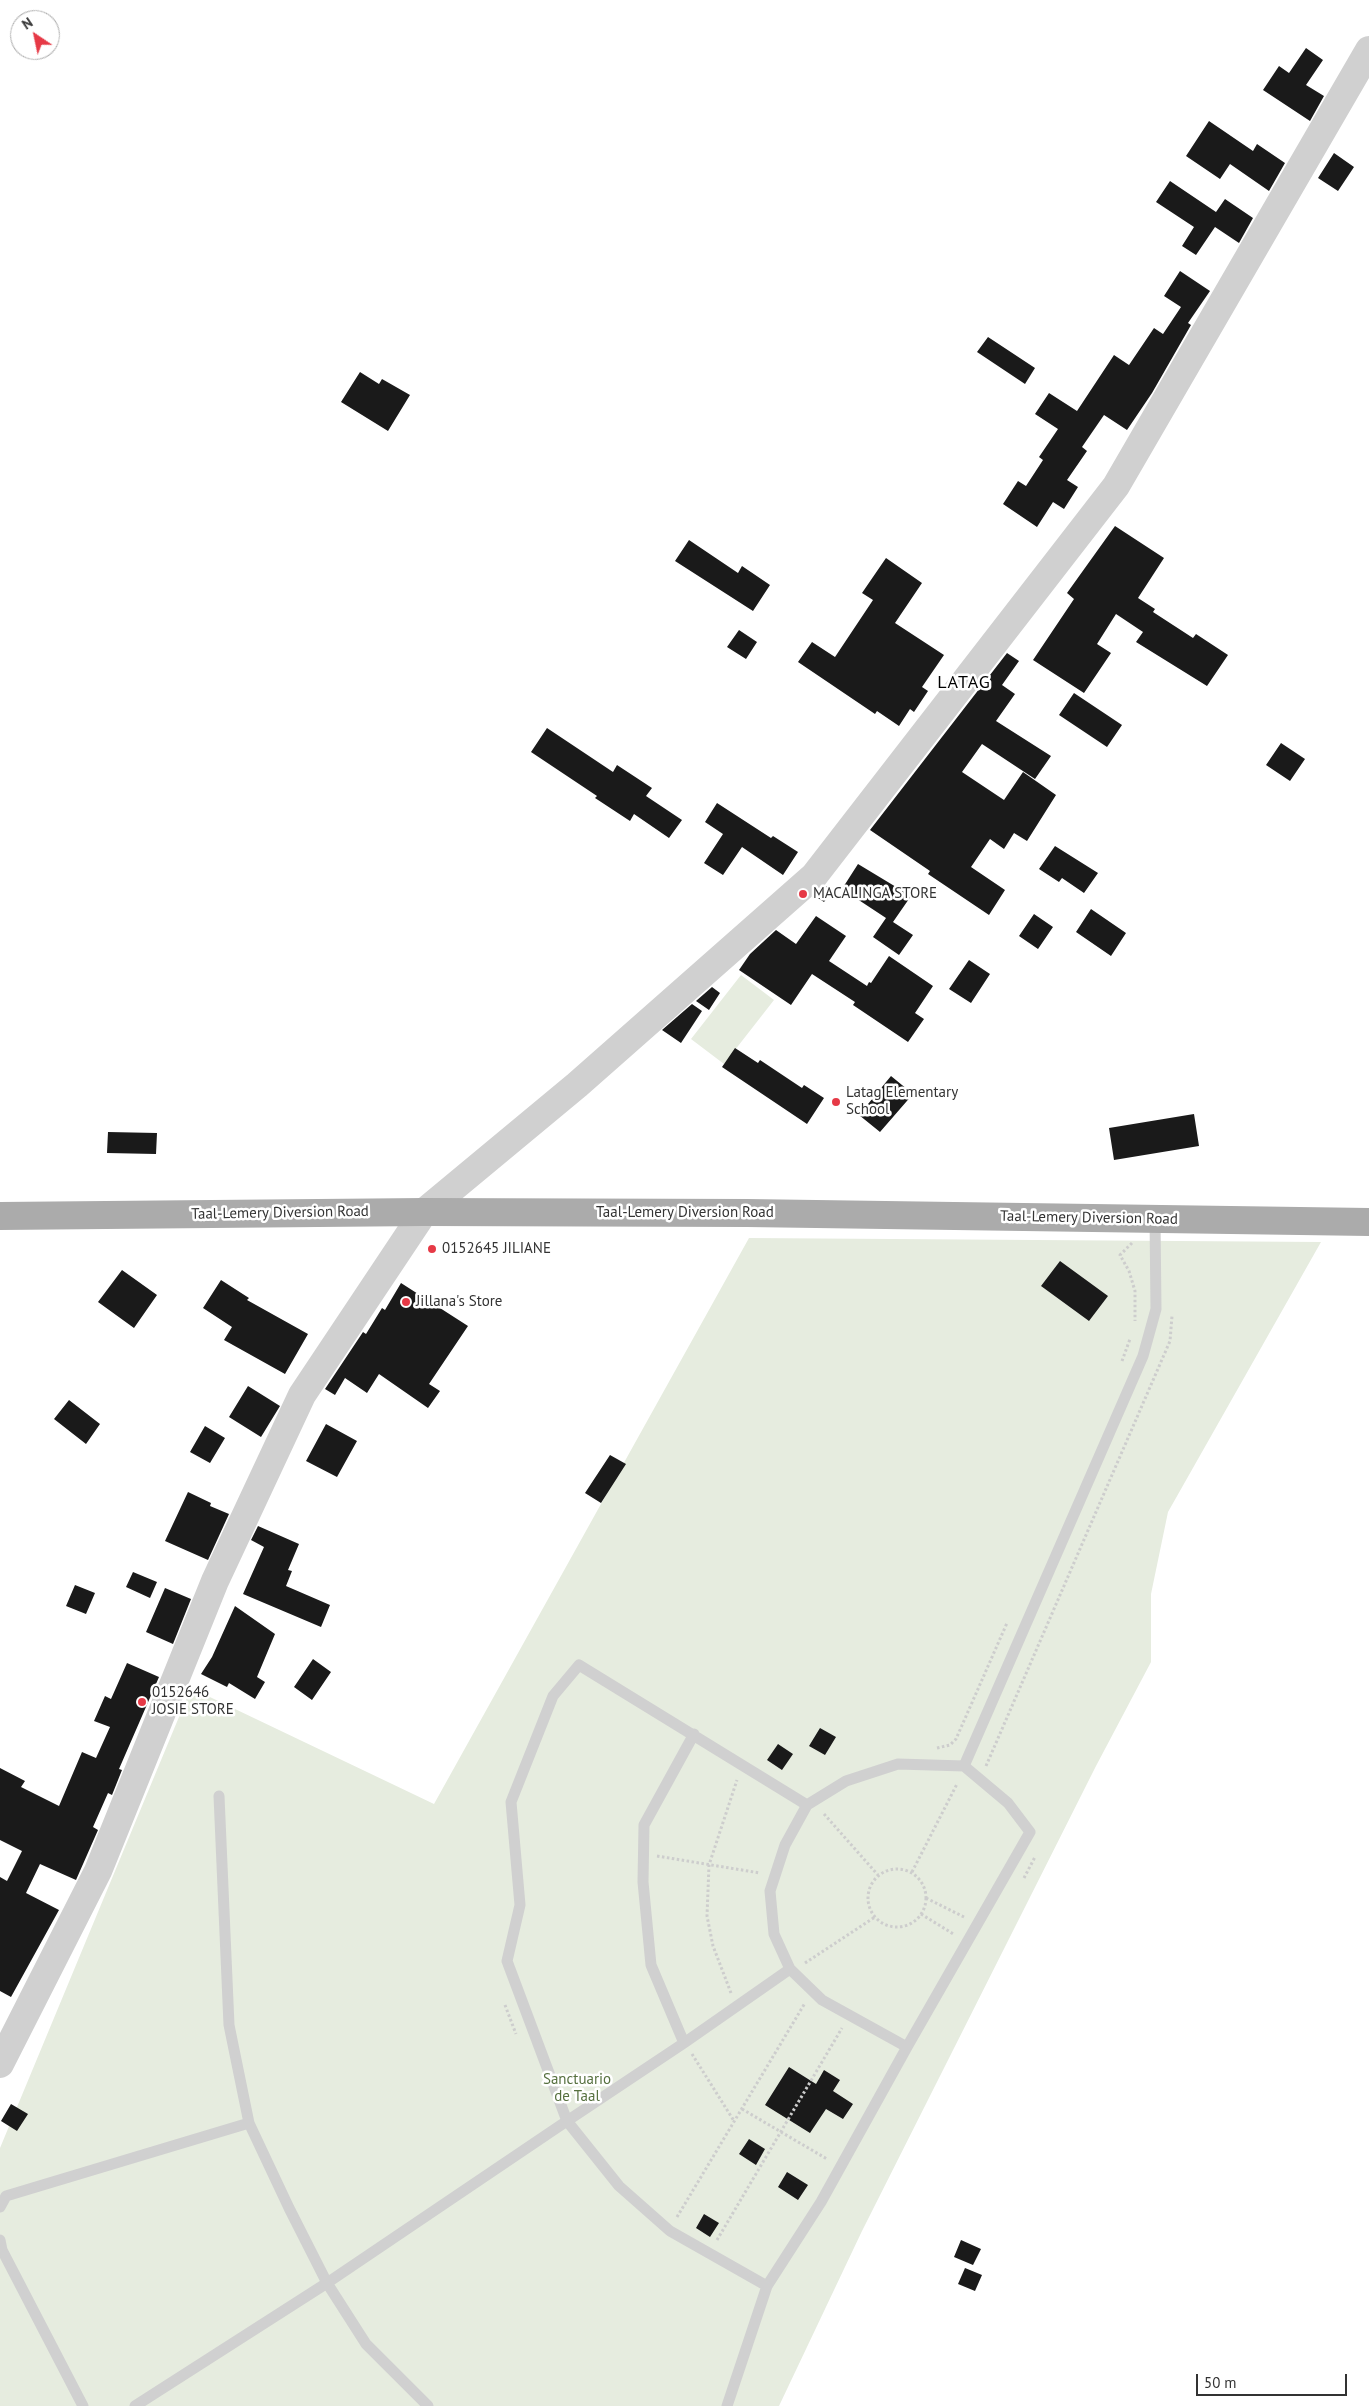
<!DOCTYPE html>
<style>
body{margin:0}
#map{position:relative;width:1369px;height:2406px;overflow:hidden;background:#fff;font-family:"PT Sans",sans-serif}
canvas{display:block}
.north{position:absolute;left:10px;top:10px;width:50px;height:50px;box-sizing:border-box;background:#fff;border:1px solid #adadad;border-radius:50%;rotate:326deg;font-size:14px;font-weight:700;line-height:20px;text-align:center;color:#333}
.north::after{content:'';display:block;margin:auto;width:18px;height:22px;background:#e63946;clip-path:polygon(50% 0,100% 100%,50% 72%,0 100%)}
.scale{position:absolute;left:1196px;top:2374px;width:151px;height:22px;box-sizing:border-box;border:2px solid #333;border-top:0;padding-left:6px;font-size:15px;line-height:18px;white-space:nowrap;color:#333;-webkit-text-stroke:4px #fff;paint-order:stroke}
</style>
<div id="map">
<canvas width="1369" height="2406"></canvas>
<div class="north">N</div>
<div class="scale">50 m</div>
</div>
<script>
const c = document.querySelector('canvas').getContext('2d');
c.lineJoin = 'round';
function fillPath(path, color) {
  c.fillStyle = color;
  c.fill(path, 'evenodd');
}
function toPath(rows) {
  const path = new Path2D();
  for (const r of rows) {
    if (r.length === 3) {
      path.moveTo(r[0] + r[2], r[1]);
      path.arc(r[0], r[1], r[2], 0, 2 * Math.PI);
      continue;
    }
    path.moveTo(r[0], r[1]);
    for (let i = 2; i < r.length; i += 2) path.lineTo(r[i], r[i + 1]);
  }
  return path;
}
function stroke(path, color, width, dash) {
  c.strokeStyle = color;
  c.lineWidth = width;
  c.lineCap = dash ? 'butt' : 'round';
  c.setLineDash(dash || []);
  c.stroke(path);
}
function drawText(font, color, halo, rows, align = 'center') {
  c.font = font + ' "PT Sans",sans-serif';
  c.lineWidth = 5;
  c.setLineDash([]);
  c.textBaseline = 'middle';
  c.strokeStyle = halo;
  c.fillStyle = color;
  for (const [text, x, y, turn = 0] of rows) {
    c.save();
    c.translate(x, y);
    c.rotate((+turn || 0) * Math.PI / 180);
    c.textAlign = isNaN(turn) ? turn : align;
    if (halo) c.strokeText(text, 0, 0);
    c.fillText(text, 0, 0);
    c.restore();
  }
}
fillPath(toPath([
 [741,975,774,1000,724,1064,691,1039],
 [749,1238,1321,1242,1168,1512,1151,1594,1151,1662,1096,1766,862,2231,779,2406,0,2406,0,2148,191,1688,434,1804]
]), '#e6ecdf');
fillPath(toPath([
 [1306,48,1323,60,1306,85,1324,96,1310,121,1263,90,1279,66,1289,73],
 [1209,121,1253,151,1257,144,1285,163,1269,191,1230,164,1220,179,1186,156],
 [1334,153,1354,167,1338,191,1318,178],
 [1170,181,1216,212,1225,199,1253,218,1239,243,1215,227,1196,255,1182,246,1194,227,1156,202],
 [1180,271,1210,291,1188,323,1191,325,1152,393,1127,430,1104,415,1082,447,1087,451,1067,480,1078,487,1064,509,1053,502,1037,527,1003,504,1018,481,1026,486,1043,460,1039,457,1058,429,1035,414,1049,393,1077,411,1114,355,1129,365,1154,328,1163,334,1181,307,1164,296],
 [988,337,1035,368,1025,384,977,352],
 [360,372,379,384,382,379,410,395,388,431,341,402],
 [1115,526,1164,558,1138,598,1155,609,1153,612,1193,638,1196,634,1228,655,1207,686,1136,642,1143,632,1116,614,1097,644,1111,653,1084,693,1033,660,1074,599,1067,593],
 [689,540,738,573,742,566,770,585,753,611,675,561],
 [886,558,922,583,895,623,944,655,922,687,928,691,914,712,910,709,899,726,877,711,875,714,798,662,812,642,835,657,873,600,862,593],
 [739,630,757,642,746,659,727,647],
 [1007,653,1019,661,1002,685,1015,694,996,721,1051,756,1035,779,982,744,962,772,1004,800,1023,772,1056,795,1027,841,1014,833,1004,849,990,839,971,867,1005,890,989,915,928,874,930,871,870,830],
 [1074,693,1122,725,1107,747,1059,715],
 [547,728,613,772,617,765,652,788,646,796,682,820,669,838,634,814,630,821,595,798,597,796,531,752],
 [1281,743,1305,759,1290,781,1266,765],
 [717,803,771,838,773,836,798,852,783,875,742,847,723,875,704,863,723,834,705,822],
 [1055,846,1098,873,1084,893,1062,878,1059,882,1039,869],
 [858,864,911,896,893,922,913,935,899,955,873,937,886,918,842,889],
 [826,886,833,890,824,902,815,896],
 [1091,909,1126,933,1111,956,1076,932],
 [1034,914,1053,927,1038,949,1019,936],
 [816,916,846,936,829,961,867,986,869,982,871,983,889,956,933,986,915,1013,924,1019,908,1042,853,1005,855,1002,812,974,791,1005,739,970,750,954,776,930,796,944],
 [969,960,990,974,971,1003,949,989],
 [712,987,720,993,709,1010,696,1001],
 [692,1004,702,1011,681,1043,662,1030],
 [735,1048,758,1063,760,1060,802,1088,804,1085,824,1098,807,1124,722,1067],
 [891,1076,913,1094,880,1132,859,1115],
 [1194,1114,1199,1146,1114,1160,1109,1128],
 [108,1132,157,1133,156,1154,107,1153],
 [1060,1261,1108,1296,1089,1321,1041,1286],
 [122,1270,157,1295,134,1328,98,1302],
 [221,1280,249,1298,247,1300,308,1334,285,1374,224,1340,232,1327,203,1308],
 [401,1283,468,1326,429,1384,440,1391,428,1408,379,1374,367,1393,345,1378,335,1395,325,1389,363,1332,366,1334,382,1308,385,1310],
 [248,1386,280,1406,261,1437,229,1417],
 [69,1400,100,1424,86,1444,54,1419],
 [326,1424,357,1441,337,1477,306,1461],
 [205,1426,225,1438,210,1463,190,1452],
 [610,1455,626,1464,601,1503,585,1493],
 [188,1492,211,1503,210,1506,229,1514,208,1560,165,1541],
 [258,1526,299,1544,288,1570,292,1571,286,1586,330,1605,321,1627,243,1594,264,1547,251,1540],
 [133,1572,157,1582,150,1598,126,1587],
 [75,1585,95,1593,86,1614,66,1606],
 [165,1588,191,1599,173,1644,146,1632],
 [235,1606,275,1634,257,1677,265,1682,255,1699,229,1683,227,1687,201,1674,212,1657],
 [313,1659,331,1672,312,1700,294,1687],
 [127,1663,159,1677,119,1769,122,1770,112,1795,108,1793,93,1827,98,1830,76,1880,40,1864,26,1893,59,1910,11,1997,0,1991,0,1877,7,1881,22,1851,0,1840,0,1768,25,1781,21,1787,59,1806,82,1752,96,1758,110,1727,94,1721,105,1696,111,1699],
 [820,1728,836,1737,825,1755,809,1746],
 [778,1744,793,1754,782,1770,767,1760],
 [789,2067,816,2084,824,2070,840,2080,833,2091,853,2104,843,2119,826,2109,810,2133,765,2105],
 [11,2104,28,2114,17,2131,1,2121],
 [749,2139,765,2149,756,2165,739,2154],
 [787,2172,808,2185,798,2200,778,2187],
 [704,2214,719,2223,710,2237,696,2228],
 [961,2240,981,2249,973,2265,954,2257],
 [965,2268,982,2275,975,2291,958,2284]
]), '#1a1a1a');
stroke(toPath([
 [1132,1243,1120,1255,1129,1271,1135,1291,1135,1321],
 [1122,1361,1130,1339],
 [937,1748,950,1745,956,1739,1007,1623],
 [986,1766,1170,1341,1172,1316],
 [824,1814,878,1875],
 [657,1856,760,1873],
 [897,1898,29],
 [912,1872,957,1784],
 [1024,1878,1035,1857],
 [926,1898,964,1917],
 [921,1914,955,1935],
 [805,1963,875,1917],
 [731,1993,713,1946,707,1916,709,1865,737,1780],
 [505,2005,516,2034],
 [692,2054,734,2121],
 [742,2109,827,2159],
 [677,2217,805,2003],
 [717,2240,842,2028]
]), '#cdcdcd', 3, [2.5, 2.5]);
stroke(toPath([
 [898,1764,964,1766,1008,1803,1030,1832,907,2047,822,2000,790,1969,774,1934,770,1891,785,1845,807,1805,846,1781,898,1764],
 [964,1766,1143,1356,1156,1309,1155,1219],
 [219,1796,229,2025,249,2123,289,2208,327,2283,366,2344,428,2406],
 [807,1805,579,1665,553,1696,511,1802,520,1905,507,1961,567,2121,619,2186,670,2231,767,2286,821,2202,907,2047],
 [684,2043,651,1965,643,1882,644,1825,694,1734],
 [0,2207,6,2196,249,2123],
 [0,2240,2,2250,83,2406],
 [135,2406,327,2283,558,2127,684,2043,790,1969],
 [727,2406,767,2286]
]), '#d0d0d0', 11);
stroke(toPath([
 [0,2064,98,1871,215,1581,302,1395,424,1212,577,1085,814,876,1116,486,1369,50]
]), '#d0d0d0', 28);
stroke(toPath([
 [0,1216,424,1212,747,1213,1369,1222]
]), '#ababab', 28);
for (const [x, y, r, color] of [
 [803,894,5,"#e63946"],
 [836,1102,5,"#e63946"],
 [432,1249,5,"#e63946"],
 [406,1302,5,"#e63946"],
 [142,1702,5,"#e63946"]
]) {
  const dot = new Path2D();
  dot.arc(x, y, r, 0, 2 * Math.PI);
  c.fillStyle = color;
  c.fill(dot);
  stroke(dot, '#fff', 2);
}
drawText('15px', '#333', '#fff', [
 ["MACALINGA STORE",813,894],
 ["Latag Elementary",846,1093],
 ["School",846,1110],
 ["0152645 JILIANE",442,1249],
 ["Jillana's Store",416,1302],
 ["0152646",152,1693],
 ["JOSIE STORE",152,1710]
], 'left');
drawText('15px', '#333', '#fff', [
 ["Taal-Lemery Diversion Road",280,1213,-1],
 ["Taal-Lemery Diversion Road",685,1213],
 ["Taal-Lemery Diversion Road",1089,1218,1]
]);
drawText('15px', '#56703f', '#fff', [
 ["Sanctuario",577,2080],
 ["de Taal",577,2097]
]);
c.letterSpacing = '1px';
drawText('18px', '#000', '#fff', [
 ["LATAG",964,683]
]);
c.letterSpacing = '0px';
</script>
